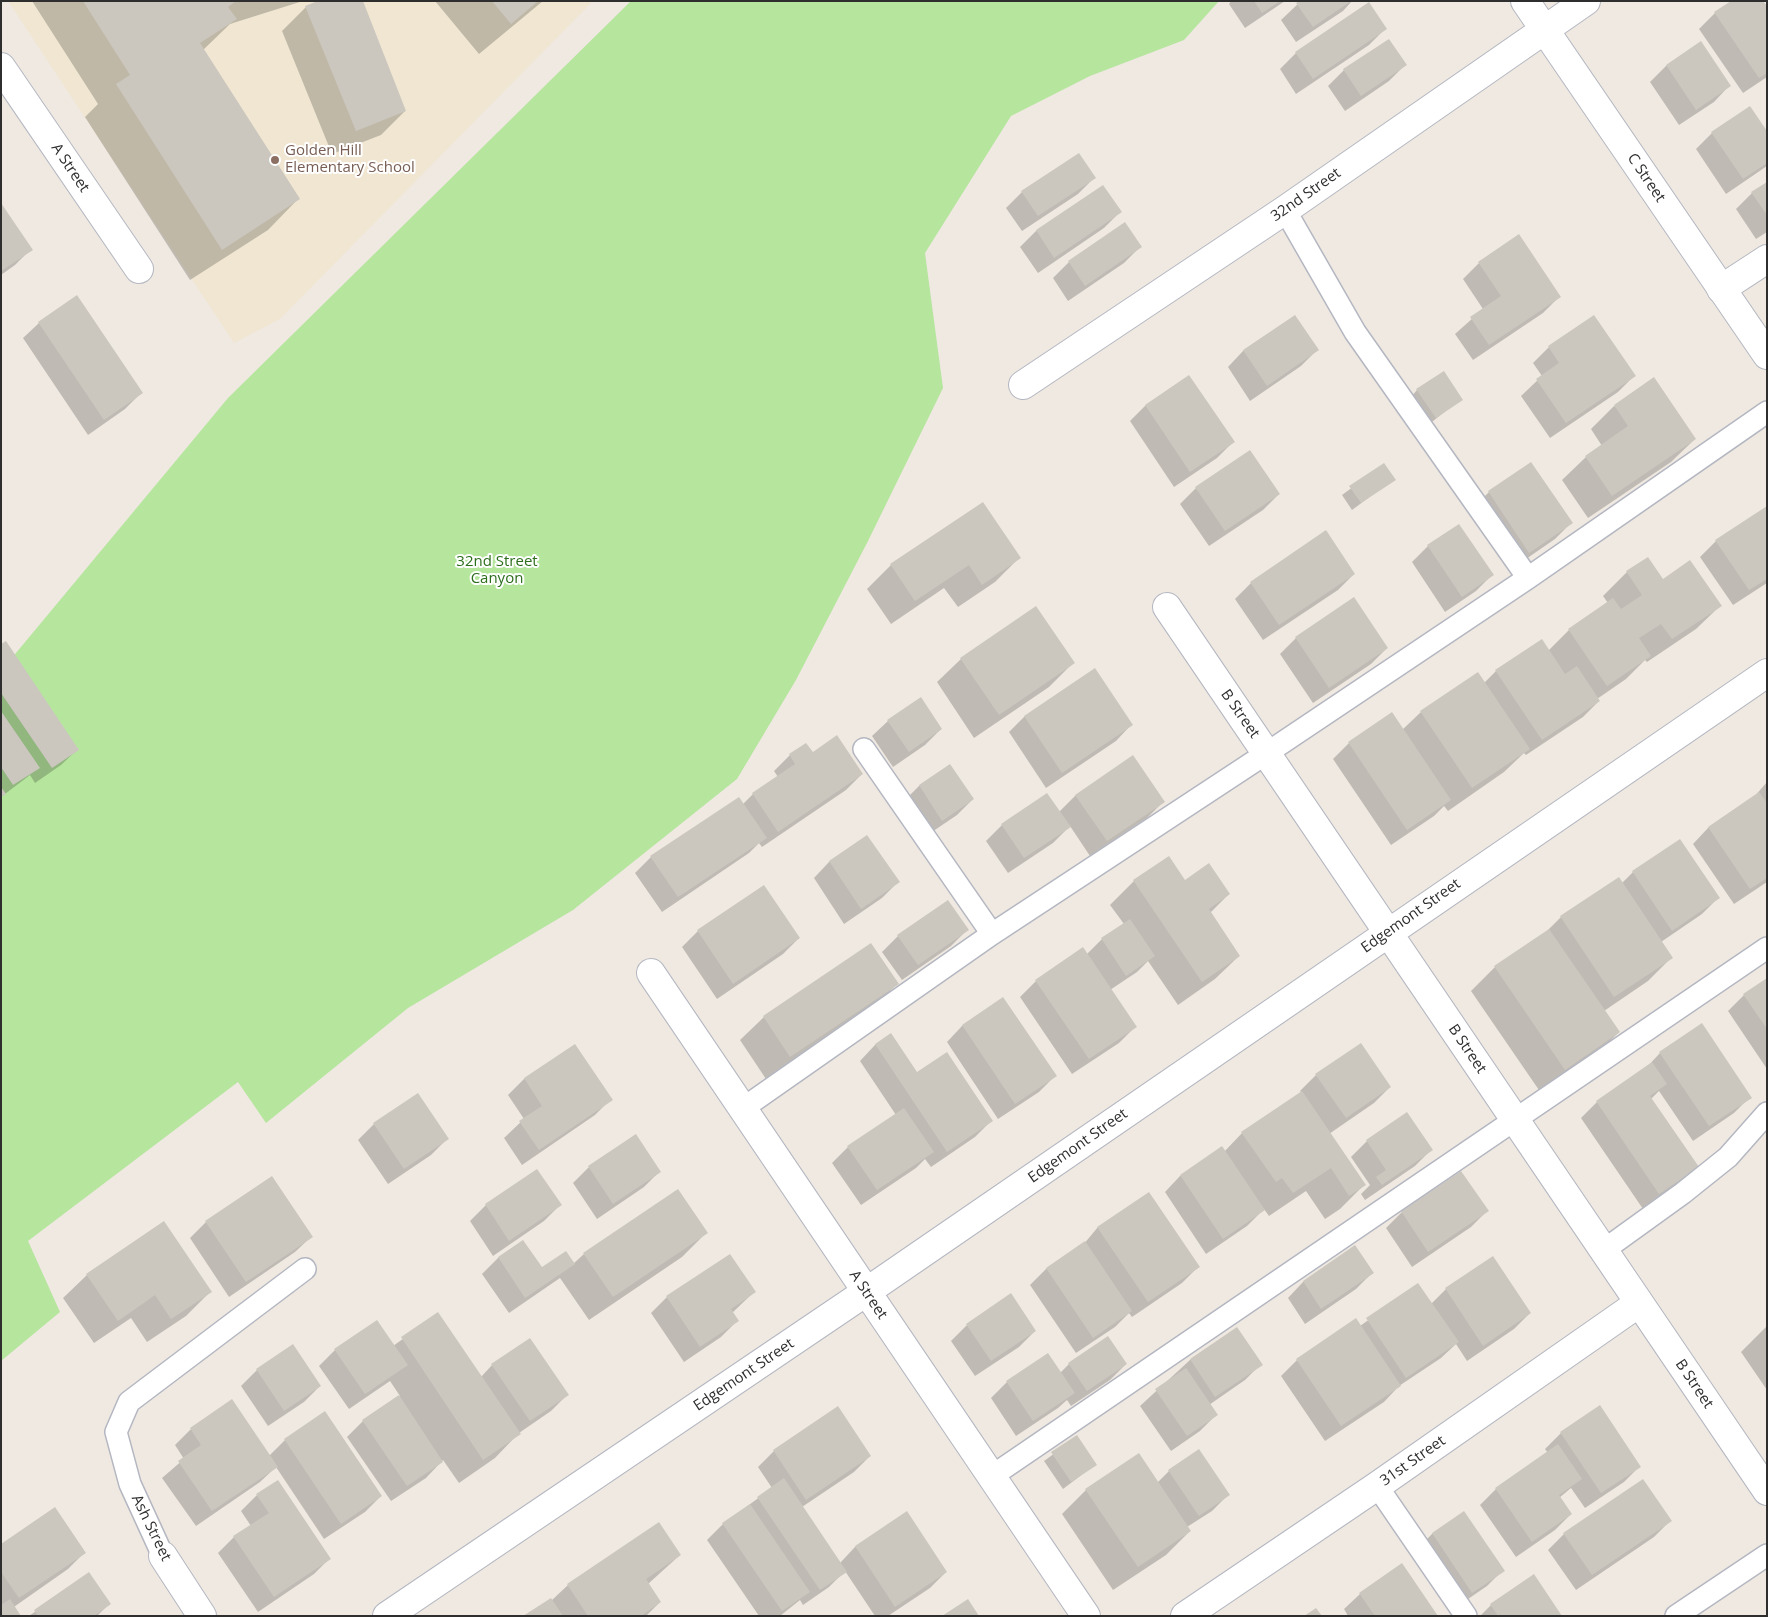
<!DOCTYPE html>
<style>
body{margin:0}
#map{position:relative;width:1768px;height:1617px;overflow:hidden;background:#efe9e1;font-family:"Open Sans",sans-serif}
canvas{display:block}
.frame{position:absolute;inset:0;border:2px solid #2e2e2e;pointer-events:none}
</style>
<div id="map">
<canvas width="1768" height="1617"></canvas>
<div class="frame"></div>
</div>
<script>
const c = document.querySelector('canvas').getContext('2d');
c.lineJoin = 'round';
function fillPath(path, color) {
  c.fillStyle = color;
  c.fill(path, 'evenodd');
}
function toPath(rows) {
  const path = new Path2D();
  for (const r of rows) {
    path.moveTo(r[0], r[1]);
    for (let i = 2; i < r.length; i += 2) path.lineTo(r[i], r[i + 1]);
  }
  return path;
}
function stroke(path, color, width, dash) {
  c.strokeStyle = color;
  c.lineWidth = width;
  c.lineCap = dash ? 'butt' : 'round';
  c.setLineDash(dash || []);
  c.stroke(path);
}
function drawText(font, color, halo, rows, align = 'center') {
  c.font = font + ' "Open Sans",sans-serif';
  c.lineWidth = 4;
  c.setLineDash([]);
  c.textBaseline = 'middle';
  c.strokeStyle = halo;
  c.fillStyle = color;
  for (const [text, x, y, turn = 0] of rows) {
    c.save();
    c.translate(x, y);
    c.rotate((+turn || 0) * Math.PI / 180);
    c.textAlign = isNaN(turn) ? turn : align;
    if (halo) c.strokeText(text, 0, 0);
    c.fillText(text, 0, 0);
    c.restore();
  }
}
fillPath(toPath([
 [8,1,593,1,280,319,234,343]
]), '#f0e6d1');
fillPath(toPath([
 [631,1,1219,1,1184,40,1090,76,1011,116,925,253,943,388,868,541,796,680,737,779,573,910,408,1008,266,1123,238,1082,28,1241,60,1312,1,1361,1,671,228,398]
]), '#b6e59e');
fillPath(toPath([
 [32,1,303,1,230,24,203,50,299,198,268,230,190,280,85,117,98,104],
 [435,1,543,1,479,54],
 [1231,1,1285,1,1245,28,1229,4],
 [1301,1,1352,1,1343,11,1296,42,1281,20],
 [1368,4,1385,29,1369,45,1296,94,1280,69,1296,53],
 [306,7,405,111,381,135,332,154,282,31],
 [1767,9,1767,77,1743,93,1699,29,1715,13],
 [1388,40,1405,65,1389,81,1345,111,1328,86,1344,70],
 [1701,43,1729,86,1714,102,1679,125,1650,82,1666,66],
 [1749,108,1767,134,1767,166,1726,194,1696,149,1712,133],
 [1094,178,1078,194,1022,231,1006,208,1022,192],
 [1767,183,1767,232,1756,239,1736,209,1752,193],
 [1103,186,1120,212,1104,228,1038,273,1020,247,1036,231],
 [1,205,31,249,15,265,1,275],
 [1140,247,1124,263,1068,301,1053,278,1069,262],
 [1479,263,1559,297,1543,313,1473,360,1455,334,1483,309,1463,279],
 [1295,317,1317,350,1301,366,1250,401,1228,367,1243,351],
 [1594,317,1634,376,1618,392,1550,438,1521,396,1542,376,1533,363,1549,347],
 [39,323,141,393,125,409,88,435,23,338],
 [1417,390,1461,399,1428,425,1410,398],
 [1146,405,1233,442,1217,458,1174,487,1130,421],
 [1614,406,1695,439,1671,462,1588,518,1562,480,1586,457,1602,446,1591,429],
 [1384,464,1394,479,1352,510,1342,495],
 [1196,488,1279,494,1263,510,1209,546,1180,504],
 [1489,492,1571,523,1555,539,1513,568,1473,508],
 [1767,507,1767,583,1733,605,1700,557,1716,541],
 [1458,526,1492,575,1476,591,1445,612,1412,562,1428,546],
 [1019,558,995,582,958,607,944,588,891,624,867,589,891,565],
 [1627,572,1663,581,1720,606,1696,629,1647,662,1645,660,1626,679,1597,699,1599,701,1583,717,1526,755,1524,753,1504,772,1448,811,1444,806,1434,816,1391,845,1333,759,1349,743,1392,714,1402,730,1421,712,1484,683,1496,671,1548,651,1569,630,1608,603,1603,596],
 [1354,574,1338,590,1263,640,1235,599,1251,583],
 [1296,638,1387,648,1371,664,1313,703,1280,654],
 [1,646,77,750,61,765,35,783,30,775,1,797],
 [961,659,1073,663,1049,687,974,738,937,682],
 [1025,716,1131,725,1116,741,1046,788,1009,732],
 [888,721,941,729,925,745,893,767,872,736],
 [812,754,862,774,846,790,762,847,759,843,749,853,662,912,635,873,651,857,743,804,753,794,778,777,774,771,790,755],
 [950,766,973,799,957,815,926,836,903,802,919,786],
 [1767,782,1767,882,1734,904,1693,844,1708,828,1754,797],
 [1076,795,1163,802,1147,818,1090,856,1070,826,1053,843,1008,873,986,841,1002,825,1059,812],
 [867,836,898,882,882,898,844,924,814,878,829,862],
 [1633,872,1718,898,1702,914,1661,942,1672,957,1648,981,1604,1011,1619,1032,1595,1056,1541,1093,1471,991,1495,967,1545,933,1561,917,1619,878,1622,883],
 [1134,881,1184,882,1229,894,1210,913,1239,956,1215,979,1178,1005,1148,961,1137,972,1110,990,1135,1027,1119,1043,1072,1074,1020,997,1036,981,1086,955,1102,939,1124,924,1110,905],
 [967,930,951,946,902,980,882,952,898,936],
 [698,931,799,938,783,954,717,999,682,947],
 [1767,980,1767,1069,1728,1011,1744,995],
 [897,984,873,1008,766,1079,740,1040,764,1017],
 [1003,999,1055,1076,1039,1092,998,1119,947,1042,962,1026],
 [890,1035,917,1074,991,1121,975,1137,931,1167,925,1159,916,1168,861,1205,832,1163,848,1147,896,1115,860,1061,875,1045],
 [575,1045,611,1099,595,1115,522,1165,504,1138,524,1119,508,1095,524,1079],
 [1660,1053,1750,1097,1734,1113,1693,1141,1659,1091,1651,1099,1697,1167,1681,1183,1643,1209,1581,1118,1597,1102,1645,1069],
 [1316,1075,1390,1087,1374,1103,1329,1134,1364,1185,1340,1209,1325,1219,1306,1191,1269,1216,1264,1209,1247,1226,1206,1254,1165,1192,1180,1176,1224,1152,1242,1133,1302,1093,1300,1091],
 [374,1124,447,1139,431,1155,388,1184,358,1140],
 [635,1135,660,1171,644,1187,597,1219,573,1183,589,1167],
 [1367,1141,1431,1150,1415,1166,1365,1200,1361,1194,1370,1185,1351,1157],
 [537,1171,560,1205,544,1221,493,1256,470,1221,486,1205],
 [1461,1172,1487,1211,1471,1227,1412,1267,1386,1228,1402,1212],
 [272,1178,311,1237,295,1252,229,1297,190,1238,206,1222],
 [1098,1227,1198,1267,1182,1283,1132,1317,1129,1313,1115,1327,1076,1353,1030,1285,1046,1269,1083,1245],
 [706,1233,682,1257,589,1320,560,1278,509,1313,482,1274,498,1258,523,1242,541,1269,573,1264,584,1254],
 [1355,1247,1372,1273,1356,1289,1305,1324,1288,1298,1303,1282],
 [1492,1258,1530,1313,1514,1329,1467,1361,1456,1344,1441,1358,1399,1386,1384,1402,1325,1441,1281,1376,1297,1360,1360,1326,1418,1285,1431,1304,1446,1289],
 [87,1275,210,1292,186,1316,147,1342,131,1318,94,1343,63,1298],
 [754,1292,732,1313,737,1321,721,1337,684,1362,651,1313,667,1297],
 [1011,1295,1035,1331,1019,1347,975,1376,951,1341,967,1325],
 [438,1314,481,1377,492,1365,567,1395,551,1411,519,1433,495,1458,459,1483,443,1460,426,1478,391,1501,347,1437,363,1421,400,1396,390,1381,349,1409,319,1366,335,1350,393,1346],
 [1767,1326,1767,1390,1741,1352],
 [1237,1328,1261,1364,1245,1380,1209,1405,1216,1415,1200,1431,1171,1451,1140,1406,1190,1360],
 [1048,1354,1060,1373,1069,1364,1126,1364,1110,1380,1071,1406,1067,1400,1058,1408,1016,1436,991,1398,1007,1382],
 [257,1370,320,1386,304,1402,268,1426,241,1386],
 [231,1401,269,1456,285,1440,325,1413,381,1496,365,1512,324,1539,276,1467,260,1482,196,1526,162,1478,184,1459,175,1445,191,1429],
 [838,1408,870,1456,854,1472,802,1507,840,1563,855,1547,906,1513,946,1572,930,1588,888,1616,875,1616,845,1571,829,1587,803,1605,800,1600,780,1616,759,1616,707,1540,723,1524,772,1488,758,1467,774,1451],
 [1561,1433,1640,1466,1624,1482,1585,1508,1571,1488,1559,1498,1571,1514,1555,1530,1516,1557,1480,1505,1496,1489,1548,1453,1545,1449],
 [1077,1437,1096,1464,1063,1489,1044,1461],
 [1169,1471,1228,1495,1212,1511,1187,1527,1190,1531,1166,1555,1113,1590,1062,1514,1086,1490,1157,1483],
 [257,1495,330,1558,314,1574,258,1612,218,1553,234,1537,251,1526,241,1511],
 [1464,1513,1503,1570,1487,1586,1455,1608,1416,1550,1432,1534],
 [1670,1521,1654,1537,1576,1590,1548,1550,1564,1534],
 [1,1545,84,1553,68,1569,1,1616],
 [680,1555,648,1584,660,1602,646,1616,526,1616,551,1601,568,1585],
 [89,1574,109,1604,97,1616,29,1616],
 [1360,1594,1436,1616,1348,1616,1344,1609],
 [1491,1605,1560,1616,1480,1616]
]), '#0003');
fillPath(toPath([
 [83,1,236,1,228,7,237,19,200,43,300,199,222,250,116,84,130,75],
 [318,1,363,1,406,111,356,131,305,6],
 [492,1,538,1,511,24],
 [1254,1,1280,1,1262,13],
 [1299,1,1351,1,1313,27,1296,3],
 [1731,1,1763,1,1767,6,1767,73,1759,78,1714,12],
 [1369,2,1387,29,1313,79,1295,52],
 [1389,39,1407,65,1361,96,1343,69],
 [1701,41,1731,86,1696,110,1666,65],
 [1750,106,1767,131,1767,163,1743,179,1711,132],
 [1079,153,1096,178,1038,216,1021,191],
 [1767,182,1767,215,1751,192],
 [1103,185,1122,212,1054,258,1036,230],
 [1,203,33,250,1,271],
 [1125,222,1142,247,1085,286,1068,261],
 [1519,234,1561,297,1489,345,1470,317,1501,296,1478,262],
 [77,295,143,393,104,420,38,322],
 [1295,315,1319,350,1267,386,1243,350],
 [1594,315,1636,376,1566,423,1536,379,1559,363,1548,346],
 [1444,371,1463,400,1436,418,1416,389],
 [1189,375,1235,442,1190,472,1145,405],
 [1654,377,1696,439,1612,496,1585,456,1628,426,1614,405],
 [1250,450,1280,494,1225,531,1195,487],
 [1531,462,1573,523,1529,553,1488,491],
 [1384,463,1396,480,1361,503,1349,486],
 [983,502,1021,558,982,585,969,565,915,601,890,564],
 [1767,506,1767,579,1749,590,1715,540],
 [1459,524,1494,575,1462,597,1427,545],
 [1326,530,1355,574,1279,625,1250,582],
 [1648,557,1663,579,1690,560,1722,606,1672,639,1661,624,1639,638,1651,656,1607,686,1568,629,1613,598,1621,609,1642,595,1626,571],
 [1354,597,1388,648,1329,688,1295,637],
 [1036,606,1075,663,999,715,960,658],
 [1542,639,1565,674,1577,666,1600,701,1542,740,1495,670],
 [6,641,79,750,52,768,1,693,1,644],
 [1095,668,1133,725,1062,773,1024,716],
 [1478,672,1530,749,1472,788,1420,711],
 [921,697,942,729,909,752,887,720],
 [1,711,40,768,13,785,1,767],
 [1392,712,1451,800,1407,830,1348,742],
 [837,735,863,774,778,832,752,793,795,764,789,754,806,743,813,752],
 [1133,755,1165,802,1107,841,1075,795],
 [950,764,974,799,942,821,919,785],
 [1,787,6,794,1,797],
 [1759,792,1767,803,1767,878,1750,889,1708,827],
 [1047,793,1071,827,1024,858,1001,824],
 [739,797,767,838,678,897,650,856],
 [867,835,900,882,861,909,829,861],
 [1680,839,1720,898,1672,931,1632,871],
 [1169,856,1185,880,1209,863,1230,894,1209,909,1240,956,1202,982,1133,880],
 [1619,877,1673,958,1614,997,1560,916],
 [764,885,800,938,733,984,697,930],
 [948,900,969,930,918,965,897,935],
 [1130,919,1155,956,1126,976,1101,938],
 [1549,929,1620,1032,1565,1070,1494,966],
 [871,943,899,984,790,1057,763,1016],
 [1083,947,1137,1027,1089,1059,1035,980],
 [1767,978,1767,1029,1743,994],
 [1003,997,1057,1076,1015,1104,962,1025],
 [1702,1023,1752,1098,1709,1126,1659,1052],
 [891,1033,917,1072,947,1052,993,1121,947,1152,875,1044],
 [1361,1043,1391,1087,1346,1118,1315,1074],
 [575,1044,613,1100,539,1150,519,1121,542,1106,524,1078],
 [1652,1062,1667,1084,1650,1096,1699,1167,1659,1194,1596,1101],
 [1302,1091,1366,1185,1349,1196,1331,1168,1293,1193,1282,1178,1276,1182,1241,1132],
 [418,1093,449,1139,404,1169,373,1123],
 [904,1108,934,1152,877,1190,847,1146],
 [1407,1112,1433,1150,1382,1185,1376,1177,1386,1170,1366,1140],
 [636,1134,661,1172,613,1204,588,1166],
 [1222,1146,1265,1210,1223,1239,1180,1175],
 [537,1169,562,1205,509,1241,485,1204],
 [1461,1171,1489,1211,1428,1252,1401,1211],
 [272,1176,313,1237,246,1282,205,1221],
 [678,1189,708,1233,613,1297,583,1253],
 [1149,1192,1200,1267,1148,1302,1097,1227],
 [164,1221,212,1292,171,1319,155,1295,118,1321,86,1274],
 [523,1240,542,1267,566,1251,575,1264,525,1298,498,1257],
 [1085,1241,1132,1311,1093,1338,1046,1268],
 [1355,1245,1374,1273,1321,1309,1303,1281],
 [730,1254,756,1292,731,1309,739,1321,700,1347,666,1296],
 [1493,1256,1531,1313,1483,1346,1445,1288],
 [1418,1283,1459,1342,1406,1378,1366,1318],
 [1011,1293,1036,1331,991,1361,966,1324],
 [438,1312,521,1434,483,1460,401,1337],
 [1356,1318,1401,1386,1341,1426,1296,1359],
 [377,1320,408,1365,365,1394,334,1349],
 [1237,1327,1263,1365,1215,1397,1190,1359],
 [1108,1336,1127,1364,1087,1391,1068,1363],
 [530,1338,569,1395,530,1421,491,1364],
 [293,1344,321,1386,284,1411,256,1369],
 [1048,1353,1075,1393,1033,1421,1006,1381],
 [1186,1368,1218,1415,1187,1436,1155,1389],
 [399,1395,443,1462,407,1486,362,1420],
 [232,1399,278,1467,212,1511,178,1461,201,1445,190,1428],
 [1600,1405,1641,1467,1601,1493,1560,1432],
 [838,1406,871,1456,806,1500,773,1450],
 [325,1411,382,1496,341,1524,284,1439],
 [1077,1435,1097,1465,1071,1482,1051,1452],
 [1558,1444,1582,1479,1559,1495,1572,1514,1532,1542,1495,1488],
 [1199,1449,1230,1495,1199,1516,1168,1470],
 [1139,1453,1191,1531,1138,1567,1085,1489],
 [784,1478,847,1572,820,1590,757,1497],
 [1643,1479,1672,1521,1592,1575,1563,1533],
 [278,1480,331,1559,274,1597,233,1536,269,1513,256,1494],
 [750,1504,810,1592,782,1611,722,1523],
 [55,1507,86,1553,19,1598,1,1572,1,1544],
 [907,1511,947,1572,895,1607,855,1546],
 [1464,1511,1505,1571,1472,1593,1432,1533],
 [659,1522,681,1555,646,1579,661,1602,641,1616,588,1616,567,1584],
 [1402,1563,1438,1616,1375,1616,1359,1593],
 [89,1572,111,1604,94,1616,38,1616,34,1610],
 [1534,1574,1562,1616,1498,1616,1490,1604],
 [551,1598,563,1616,523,1616],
 [10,1599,21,1616,1,1616,1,1605],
 [968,1599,979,1616,942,1616],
 [1316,1608,1322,1616,1304,1616]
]), '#cbc7bf');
const service = toPath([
 [1285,210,1355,332,1528,578],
 [864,749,992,934],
 [742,1109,992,934,1267,753,1528,578,1767,412],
 [1604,1250,1683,1193,1728,1157,1767,1113],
 [992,1476,1767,948],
 [1377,1486,1466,1616],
 [163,1556,130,1484,116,1432,129,1402,305,1269],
 [1676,1616,1767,1555]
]);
const minor = toPath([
 [1,67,139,269],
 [1721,289,1767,259],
 [1023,385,1285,210,1586,1],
 [1167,607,1767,1491],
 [651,973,1086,1616],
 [163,1556,202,1616],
 [387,1616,866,1292,1767,673],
 [1185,1616,1377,1486,1639,1303]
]);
const tertiary = toPath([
 [1525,1,1767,355]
]);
stroke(service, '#b4b7c1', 24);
stroke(minor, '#b4b7c1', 30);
stroke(tertiary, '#b4b7c1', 30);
stroke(service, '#fff', 21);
stroke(minor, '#fff', 28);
stroke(tertiary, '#fff', 28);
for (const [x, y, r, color] of [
 [275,160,5,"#8d6e63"]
]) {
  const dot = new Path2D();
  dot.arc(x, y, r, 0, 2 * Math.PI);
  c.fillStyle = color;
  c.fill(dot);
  stroke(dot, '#fff', 2);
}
drawText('15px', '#785e54', '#fff', [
 ["Golden Hill",285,151],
 ["Elementary School",285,168]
], 'left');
drawText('15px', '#2e2e2e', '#fff', [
 ["A Street",70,168,56],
 ["C Street",1646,178,56],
 ["32nd Street",1306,195,-35],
 ["B Street",1240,714,55],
 ["Edgemont Street",1411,916,-35],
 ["B Street",1467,1049,56],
 ["Edgemont Street",1078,1146,-35],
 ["A Street",868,1295,56],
 ["Edgemont Street",744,1375,-34],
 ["B Street",1694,1384,56],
 ["31st Street",1413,1461,-35],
 ["Ash Street",151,1528,64]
]);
drawText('15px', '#2c6e1b', '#fff', [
 ["32nd Street",497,562],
 ["Canyon",497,579]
]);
</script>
